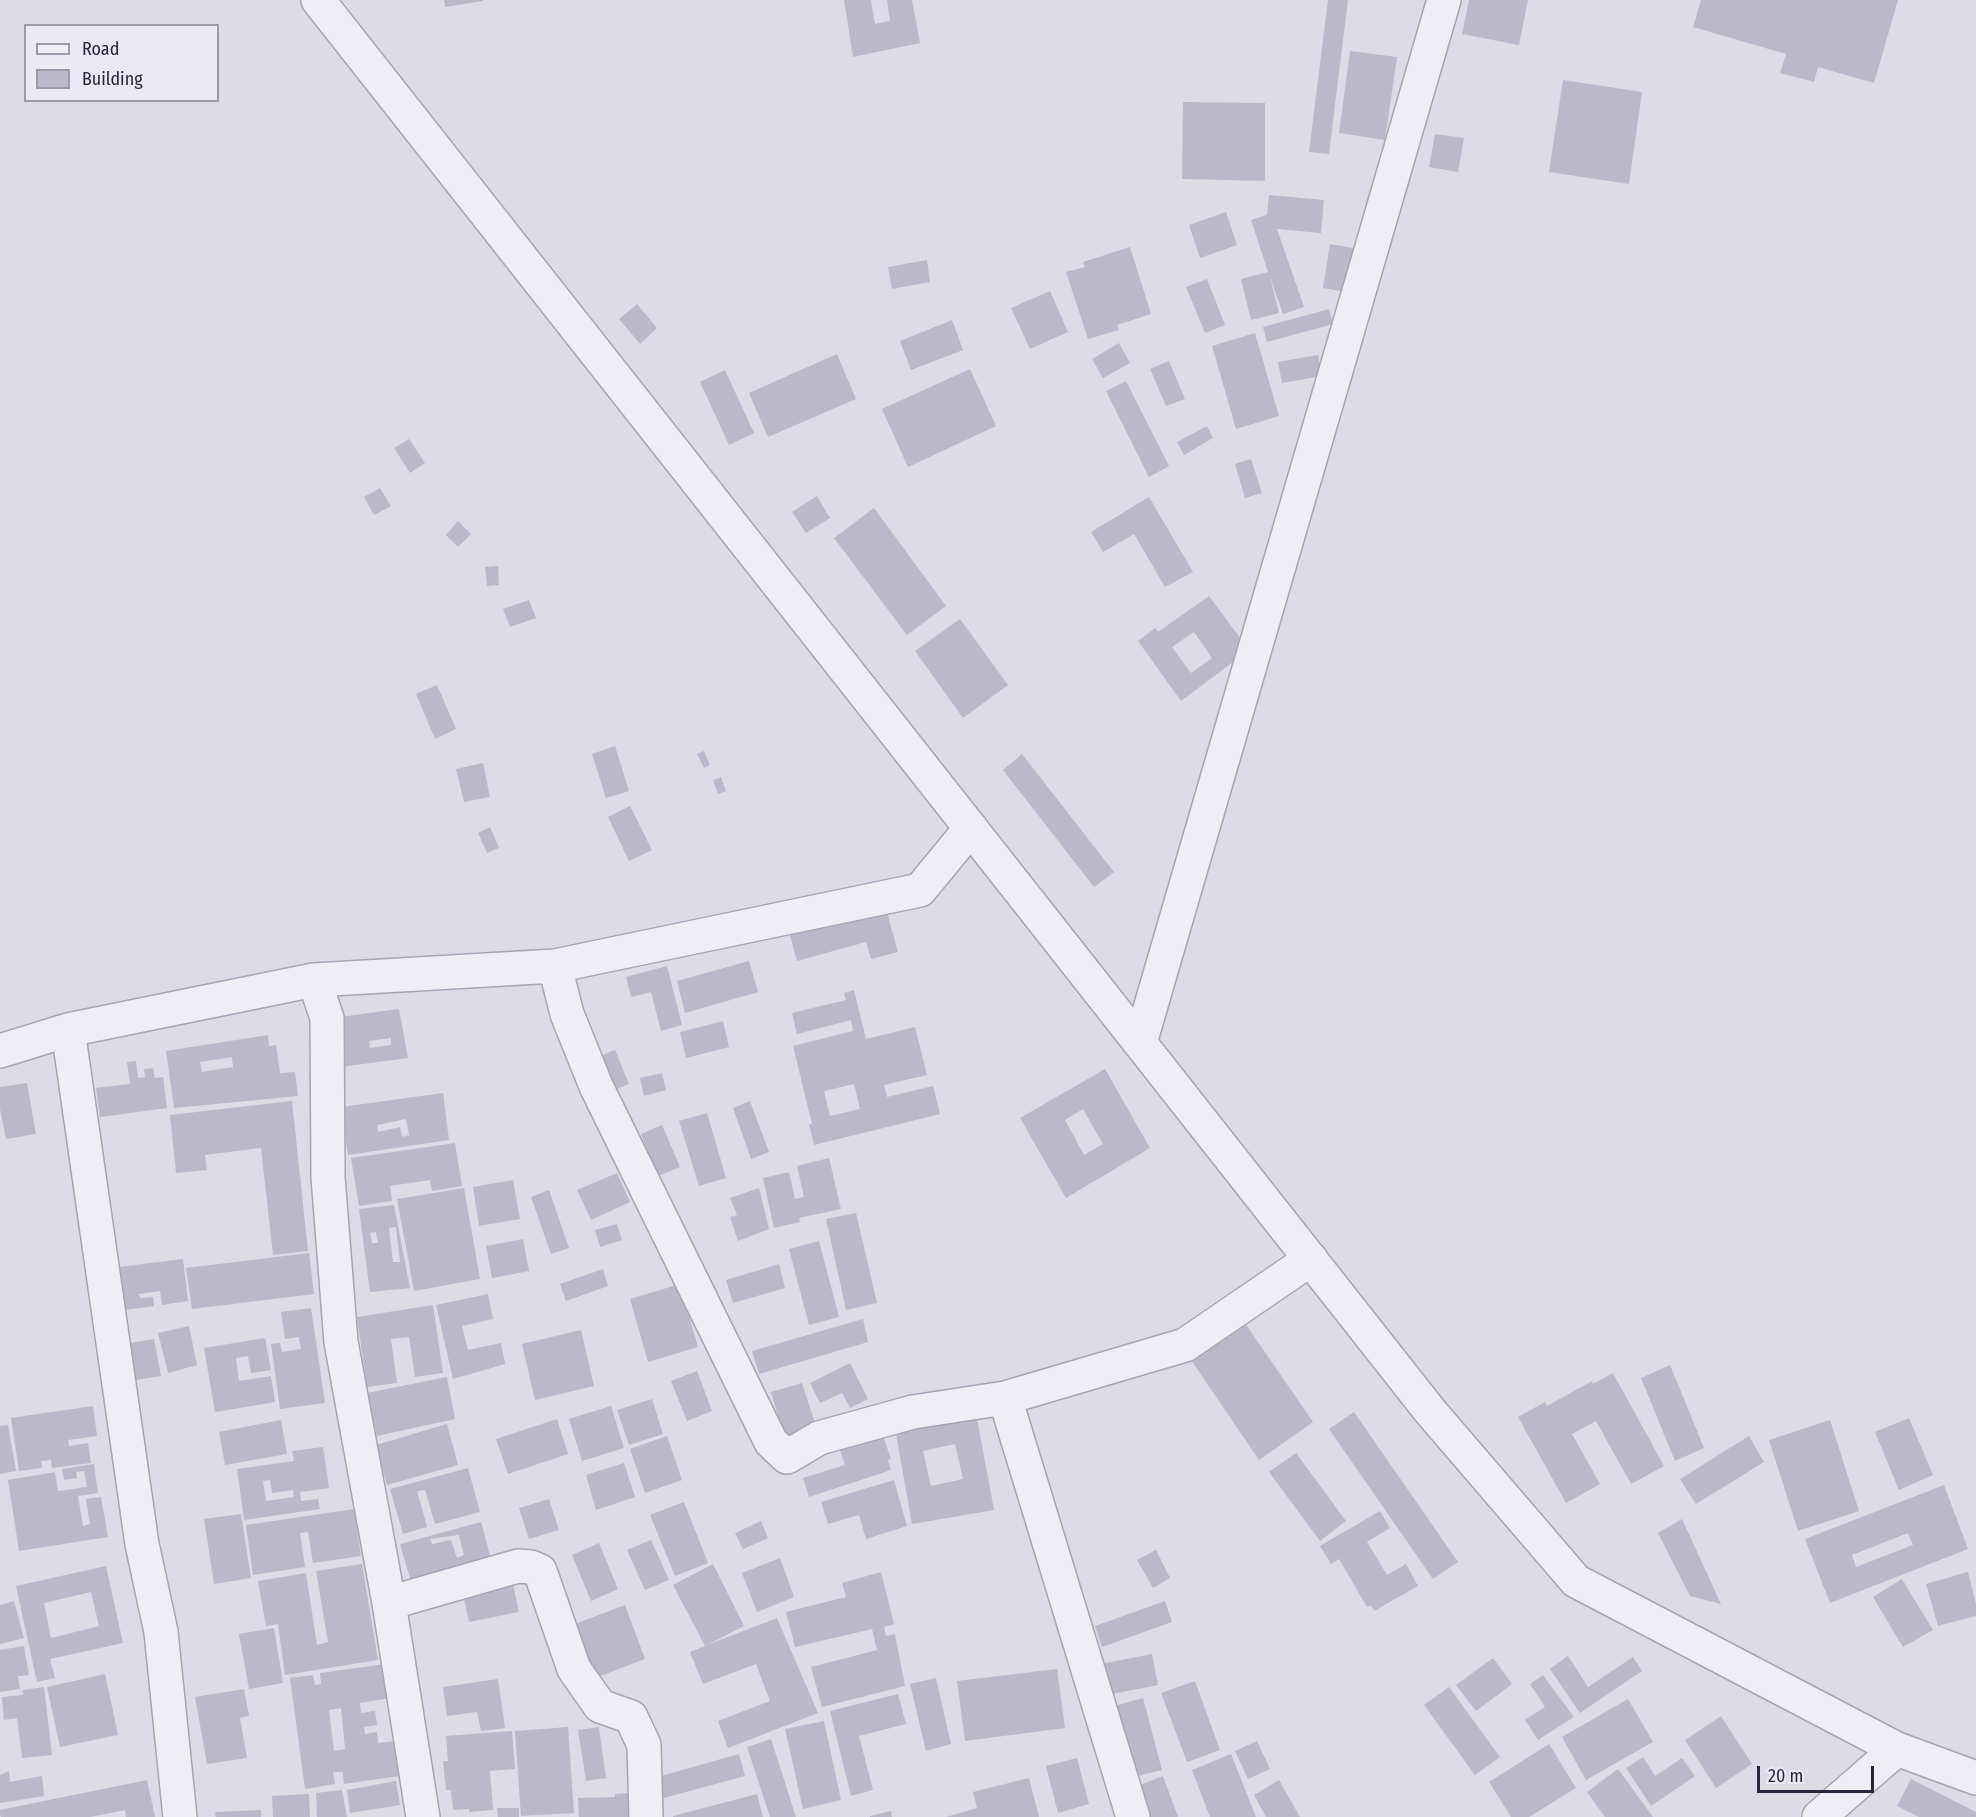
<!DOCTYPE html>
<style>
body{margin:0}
#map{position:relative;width:1976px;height:1817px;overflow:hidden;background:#dddbe6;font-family:"Fira Sans Condensed",sans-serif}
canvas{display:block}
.legend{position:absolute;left:24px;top:24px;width:195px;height:78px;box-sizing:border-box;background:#ebeaf4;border:2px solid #9d9bab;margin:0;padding:8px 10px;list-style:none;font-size:18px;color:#29253d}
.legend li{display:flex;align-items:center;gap:12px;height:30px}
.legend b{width:30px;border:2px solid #9d9bab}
.scale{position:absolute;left:1757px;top:1766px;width:117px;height:27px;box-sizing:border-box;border:3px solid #29253d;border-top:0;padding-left:8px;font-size:18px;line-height:21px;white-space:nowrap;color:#29253d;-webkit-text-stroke:4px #ebeaf4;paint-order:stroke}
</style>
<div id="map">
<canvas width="1976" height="1817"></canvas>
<ul class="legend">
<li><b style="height:8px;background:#efeef5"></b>Road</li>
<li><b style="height:16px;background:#bbb8c9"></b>Building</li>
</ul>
<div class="scale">20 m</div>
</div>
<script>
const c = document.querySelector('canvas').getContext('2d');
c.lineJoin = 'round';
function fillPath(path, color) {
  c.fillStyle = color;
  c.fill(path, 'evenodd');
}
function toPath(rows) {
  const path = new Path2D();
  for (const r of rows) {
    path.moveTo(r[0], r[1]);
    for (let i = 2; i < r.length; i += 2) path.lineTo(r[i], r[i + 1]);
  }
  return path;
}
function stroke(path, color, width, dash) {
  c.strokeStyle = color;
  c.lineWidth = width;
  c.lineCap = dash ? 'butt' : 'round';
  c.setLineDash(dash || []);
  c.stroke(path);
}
fillPath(toPath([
 [444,0,483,0,483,1,445,7],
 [844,0,871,0,875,24,890,21,887,0,912,0,920,43,853,57],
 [1328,0,1348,0,1329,154,1309,152],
 [1469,0,1528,0,1519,45,1462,34],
 [1701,0,1898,0,1874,83,1818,67,1814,82,1780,73,1786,54,1693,27],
 [1350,51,1397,57,1385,140,1339,133],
 [1563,80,1642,92,1629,184,1549,172],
 [1183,102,1265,103,1265,181,1182,179],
 [1435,134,1464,138,1458,172,1429,167],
 [1269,195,1324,200,1321,233,1277,229,1304,307,1283,314,1270,277,1279,313,1251,320,1241,279,1268,272,1251,220,1267,215],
 [1226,212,1237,245,1200,258,1189,225],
 [1330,244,1365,250,1358,294,1323,288],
 [1130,247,1151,314,1117,325,1119,330,1088,339,1066,272,1085,267,1083,262],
 [927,260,930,282,892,289,888,267],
 [1207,279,1225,325,1205,333,1186,287],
 [1050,291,1068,332,1030,349,1011,308],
 [637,304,657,328,640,344,619,319],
 [1329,309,1333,324,1267,342,1263,327],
 [952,320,963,350,911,370,900,341],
 [1255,333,1279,416,1236,429,1212,346],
 [1119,343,1130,363,1103,378,1092,359],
 [837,354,856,399,768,437,749,393],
 [1318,355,1322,376,1282,383,1278,362],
 [1169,361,1185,399,1166,406,1150,369],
 [970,369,996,426,908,467,882,409],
 [725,370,754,433,729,445,700,382],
 [1126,381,1169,466,1149,477,1106,391],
 [1207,426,1213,438,1184,455,1177,442],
 [409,439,425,463,410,473,394,448],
 [1251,459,1262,493,1245,498,1235,464],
 [380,488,391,506,374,515,364,497],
 [817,496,830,518,806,533,792,512],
 [1149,497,1193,572,1165,587,1134,534,1103,552,1091,532],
 [874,508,946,606,907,635,834,538],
 [458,521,471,534,458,547,446,535],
 [498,566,499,585,487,586,485,567],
 [1209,596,1249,650,1181,701,1138,641,1155,628,1158,632],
 [1194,632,1212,658,1191,673,1172,647],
 [529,600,536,618,510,627,503,609],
 [960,619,1008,685,963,718,915,651],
 [437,685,456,729,435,739,416,694],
 [615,746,629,791,606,798,592,754],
 [704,751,710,765,704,768,697,754],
 [1022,754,1114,872,1094,887,1003,770],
 [483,763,490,797,464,802,456,769],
 [721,777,726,791,718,794,713,780],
 [630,806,652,850,629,861,608,817],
 [490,827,499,848,487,853,478,833],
 [885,905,898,952,871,959,866,942,797,961,789,932],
 [749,961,758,992,685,1013,677,981],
 [667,966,682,1025,661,1031,651,992,631,997,626,977],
 [854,990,866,1039,915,1027,927,1075,884,1085,887,1097,933,1086,940,1114,814,1145,809,1124,812,1124,793,1046,853,1031,851,1020,797,1034,792,1013,846,1000,844,993],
 [854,1084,860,1109,830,1116,824,1091],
 [399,1009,408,1058,340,1067,332,1018],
 [391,1038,391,1045,370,1048,369,1041],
 [723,1021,729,1047,686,1058,680,1032],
 [268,1035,269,1046,276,1045,280,1073,295,1072,298,1096,174,1108,166,1051],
 [232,1057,233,1067,202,1072,200,1062],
 [615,1050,629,1084,610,1092,595,1058],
 [136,1061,138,1078,145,1077,144,1069,153,1068,155,1078,163,1077,167,1108,100,1117,96,1088,130,1084,127,1062],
 [1105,1069,1150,1148,1066,1198,1020,1118],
 [1083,1109,1103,1144,1084,1155,1065,1120],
 [662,1073,666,1090,644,1096,640,1078],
 [27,1083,36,1134,6,1139,0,1109,0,1087],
 [443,1093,449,1140,348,1155,341,1107],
 [406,1119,409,1135,402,1137,400,1127,378,1132,377,1125],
 [292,1101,308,1251,273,1255,261,1148,205,1155,207,1170,176,1173,170,1115],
 [750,1101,769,1152,751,1159,733,1108],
 [707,1113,726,1178,699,1186,679,1121],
 [662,1125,680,1167,658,1176,641,1134],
 [455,1143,462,1186,432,1191,430,1180,390,1186,392,1201,359,1206,351,1158],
 [829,1158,841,1209,799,1218,800,1222,774,1228,763,1178,789,1172,795,1199,804,1197,797,1166],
 [617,1173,630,1202,591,1220,577,1190],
 [513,1180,520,1219,479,1226,473,1187],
 [464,1188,480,1279,414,1291,397,1199],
 [759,1188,769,1229,738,1241,730,1217,737,1215,730,1198],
 [549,1190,569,1248,551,1254,531,1197],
 [394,1205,410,1288,370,1292,359,1209],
 [396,1227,400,1262,393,1262,389,1228],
 [376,1232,378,1243,372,1243,370,1233],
 [856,1213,877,1303,846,1310,826,1219],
 [617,1224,622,1240,600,1247,595,1230],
 [523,1239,529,1271,492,1278,486,1246],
 [819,1241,839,1317,809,1325,789,1249],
 [309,1253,314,1294,192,1309,186,1268],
 [183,1259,188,1301,162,1305,160,1291,139,1294,140,1298,153,1297,154,1306,125,1310,119,1267],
 [779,1264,785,1288,733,1303,726,1280],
 [603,1269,608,1286,566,1301,560,1284],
 [680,1284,698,1347,648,1362,630,1299],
 [488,1294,493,1319,462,1326,468,1350,501,1343,505,1364,453,1379,436,1305],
 [433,1305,443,1373,415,1377,409,1337,391,1339,397,1383,367,1387,357,1317],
 [311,1308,325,1403,280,1409,271,1344,280,1343,282,1352,301,1349,299,1337,285,1339,281,1312],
 [863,1319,868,1342,759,1374,752,1351],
 [1245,1323,1313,1422,1259,1460,1191,1360],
 [189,1326,197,1365,168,1373,158,1333],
 [581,1330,594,1386,535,1400,522,1344],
 [265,1338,271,1370,251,1373,248,1356,236,1358,239,1381,271,1376,275,1402,215,1412,204,1348],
 [154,1339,161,1376,136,1380,130,1343],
 [850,1363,868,1399,850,1408,842,1393,820,1403,810,1383],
 [1670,1365,1704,1448,1675,1461,1641,1378],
 [697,1371,712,1411,687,1421,671,1381],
 [1613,1373,1664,1466,1631,1484,1596,1421,1572,1434,1600,1484,1566,1503,1518,1417,1545,1402,1547,1406,1592,1381,1593,1384],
 [447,1377,455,1419,377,1436,367,1393],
 [802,1383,816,1426,784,1437,771,1392],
 [652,1399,663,1434,629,1445,617,1410],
 [93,1406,97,1436,68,1440,69,1446,88,1443,91,1463,52,1468,51,1460,41,1461,42,1468,19,1471,11,1418],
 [611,1406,624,1448,582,1461,569,1419],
 [1354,1412,1458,1562,1433,1579,1329,1429],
 [976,1413,994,1510,912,1524,895,1428],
 [955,1444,963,1479,931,1486,923,1451],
 [1909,1418,1933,1475,1899,1490,1875,1432],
 [557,1419,568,1454,508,1474,496,1439],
 [281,1420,287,1454,225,1465,219,1432],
 [1830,1420,1859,1511,1798,1531,1769,1440],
 [447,1424,458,1465,387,1485,376,1445],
 [8,1425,16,1471,0,1474,0,1426],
 [881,1430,891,1459,888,1460,891,1470,809,1497,803,1478,845,1465,838,1444],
 [667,1436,682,1480,645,1493,630,1449],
 [1749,1436,1764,1462,1696,1504,1680,1479],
 [323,1447,329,1488,300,1492,301,1501,318,1499,320,1509,244,1520,237,1469,294,1461,292,1451],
 [270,1480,272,1493,293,1490,294,1497,266,1501,263,1481],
 [1296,1453,1346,1521,1320,1541,1269,1472],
 [624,1463,635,1497,596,1510,586,1475],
 [94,1464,98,1493,78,1496,83,1526,90,1524,86,1499,101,1497,108,1537,19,1551,8,1480,55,1472,58,1491,87,1487,84,1471,76,1472,77,1478,64,1480,62,1469],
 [468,1468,480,1512,435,1524,425,1490,417,1491,427,1527,403,1534,390,1489],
 [894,1480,907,1526,866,1539,859,1515,828,1524,821,1502],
 [1944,1485,1968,1549,1830,1603,1805,1539],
 [1908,1533,1913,1545,1856,1567,1852,1555],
 [549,1499,559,1530,529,1539,519,1508],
 [684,1502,708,1563,675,1576,650,1515],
 [354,1509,361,1556,313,1563,308,1532,300,1533,305,1567,253,1575,246,1525],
 [1380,1511,1390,1528,1367,1542,1387,1575,1406,1564,1418,1586,1374,1611,1371,1605,1367,1607,1339,1559,1331,1564,1320,1546],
 [241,1514,251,1578,214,1584,204,1519],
 [1682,1519,1721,1604,1690,1596,1658,1533],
 [761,1521,768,1538,743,1549,735,1533],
 [481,1522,493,1567,413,1589,400,1544],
 [459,1535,464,1555,457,1558,451,1540,432,1544,430,1539],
 [651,1540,669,1580,645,1590,627,1550],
 [599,1543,618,1589,591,1601,572,1555],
 [1156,1550,1170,1578,1153,1588,1137,1560],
 [780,1558,794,1597,757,1612,742,1573],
 [362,1564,378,1660,285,1675,278,1624,266,1626,258,1581,306,1573,317,1645,328,1642,316,1571],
 [713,1564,744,1626,707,1645,777,1618,818,1713,728,1748,718,1721,770,1701,756,1664,703,1684,690,1652,705,1646,673,1585],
 [106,1566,123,1643,50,1659,55,1678,37,1682,16,1586],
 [91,1592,99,1626,51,1638,44,1603],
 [881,1572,894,1624,884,1627,886,1636,895,1634,905,1686,822,1707,811,1667,877,1650,872,1629,795,1647,786,1612,846,1597,842,1583],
 [1968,1572,1976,1604,1976,1616,1938,1626,1926,1584],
 [1902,1579,1933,1630,1903,1647,1873,1597],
 [513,1584,519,1612,469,1622,463,1594],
 [14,1601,24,1638,0,1644,0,1605],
 [1165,1601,1172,1622,1102,1647,1095,1626],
 [625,1605,645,1659,595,1678,575,1624],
 [274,1628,283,1683,249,1689,239,1634],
 [24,1646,29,1675,18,1676,20,1689,0,1692,0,1650],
 [1152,1654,1158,1685,1107,1695,1101,1664],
 [1568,1656,1588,1687,1633,1657,1642,1671,1580,1713,1550,1669],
 [1493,1658,1512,1684,1476,1711,1456,1685],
 [385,1664,390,1698,360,1703,361,1713,375,1711,377,1725,364,1727,365,1734,377,1732,378,1743,395,1741,400,1776,344,1784,343,1772,333,1772,335,1784,305,1789,290,1678,313,1675,315,1685,321,1684,320,1673],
 [341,1708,345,1749,334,1751,329,1710],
 [1057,1669,1065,1728,965,1741,957,1681],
 [105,1674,118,1735,60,1747,47,1687],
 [1543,1675,1574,1717,1538,1740,1525,1720,1545,1707,1530,1684],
 [936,1678,951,1744,926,1751,910,1684],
 [498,1679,505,1728,481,1731,477,1712,447,1716,443,1687],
 [1195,1681,1220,1750,1187,1762,1161,1693],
 [44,1687,52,1755,22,1758,17,1718,4,1720,2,1697,23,1695,23,1690],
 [1449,1687,1500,1757,1475,1775,1424,1705],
 [244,1689,249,1716,240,1718,247,1758,207,1764,195,1697],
 [898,1694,906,1724,859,1736,873,1790,851,1796,830,1711],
 [1143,1698,1162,1770,1130,1778,1111,1707],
 [1628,1699,1653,1742,1586,1780,1562,1737],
 [1721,1716,1752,1764,1716,1788,1685,1740],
 [824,1721,841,1800,803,1809,785,1729],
 [568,1727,574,1813,521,1816,515,1731],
 [599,1727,606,1778,586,1781,578,1730],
 [512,1731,515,1769,490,1771,493,1810,469,1812,469,1809,453,1810,451,1790,446,1790,443,1761,448,1761,446,1736],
 [771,1739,796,1817,770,1817,747,1747],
 [1257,1741,1270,1769,1248,1779,1235,1751],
 [1549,1744,1576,1788,1529,1817,1511,1817,1489,1782],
 [739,1754,745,1776,660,1799,654,1778],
 [1231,1754,1256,1817,1210,1817,1192,1770],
 [1643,1757,1655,1776,1682,1758,1695,1776,1651,1806,1626,1768],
 [1077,1758,1089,1804,1058,1813,1046,1766],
 [1618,1769,1653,1817,1605,1817,1587,1792],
 [9,1771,10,1782,42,1776,44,1796,0,1803,0,1775],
 [1163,1776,1178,1817,1146,1817,1135,1787],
 [1029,1778,1039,1817,946,1817,977,1808,973,1792],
 [1911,1779,1976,1812,1976,1817,1919,1817,1897,1806],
 [147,1780,155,1817,126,1817,125,1810,90,1817,1,1817,0,1814,0,1810],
 [1279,1780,1300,1817,1266,1817,1254,1795],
 [396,1781,400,1805,350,1813,347,1790],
 [342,1790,347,1817,317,1817,316,1793],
 [630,1793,633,1817,579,1817,578,1798,615,1797,615,1794],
 [309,1794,310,1817,273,1817,272,1796],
 [757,1794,763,1817,673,1817,673,1816],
 [497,1808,519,1808,519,1817,498,1817],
 [261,1810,261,1817,216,1817,215,1812],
 [891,1811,892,1817,870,1817,870,1816]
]), '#bbb8c9');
const minor = toPath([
 [318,0,1430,1411,1576,1581,1897,1749,1976,1778],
 [555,966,567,1014,596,1086,771,1442,787,1457,819,1438,913,1412,1005,1398,1185,1345,1311,1259],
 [314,980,327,1018,328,1177,341,1342,389,1603,423,1817],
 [68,1030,142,1544,161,1632,180,1817],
 [1140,1043,1444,0],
 [0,1051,68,1030,314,980,555,966,920,890,971,828],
 [1005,1398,1133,1817],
 [389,1603,518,1566,531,1567,540,1571,574,1669,600,1706,631,1717,644,1745,646,1817],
 [1819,1817,1897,1749]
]);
stroke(minor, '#a7a4b3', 36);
stroke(minor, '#efeef5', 33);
</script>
